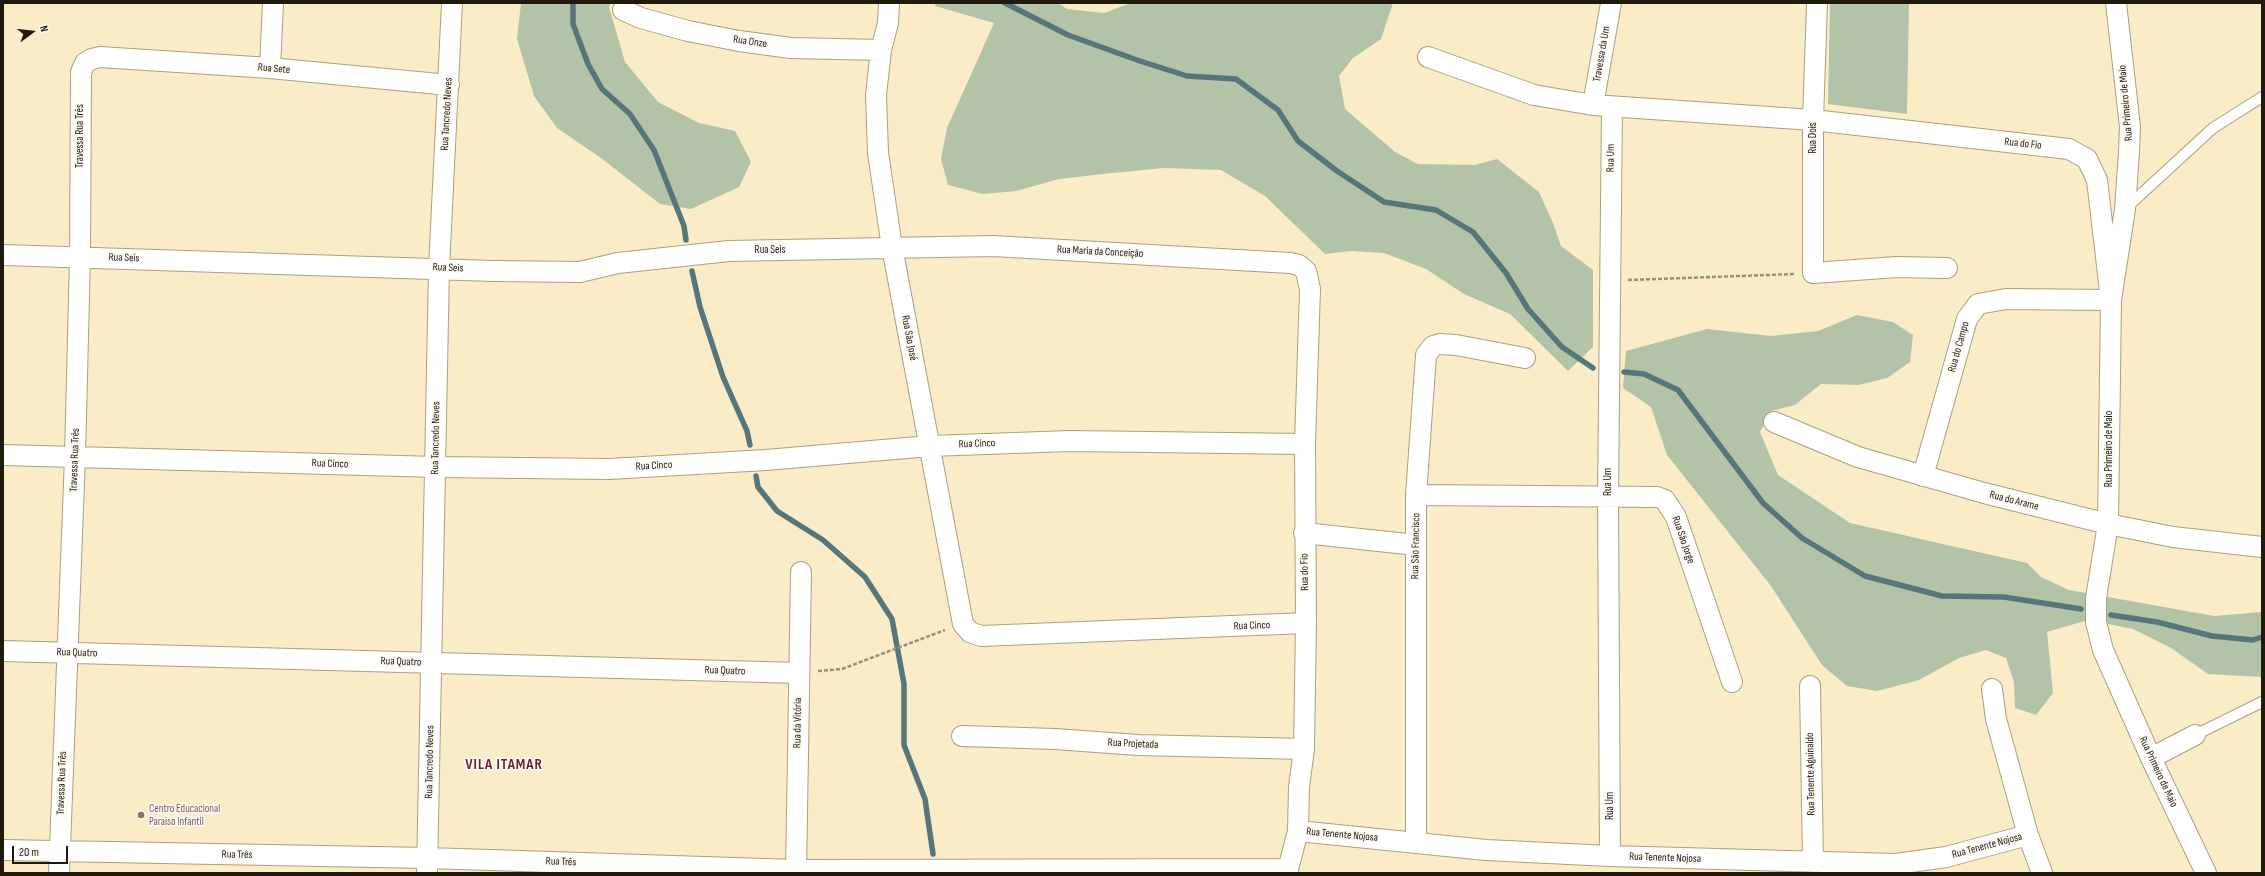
<!DOCTYPE html>
<meta charset="utf-8">
<style>
body{margin:0}
#map{position:relative;width:2265px;height:876px;overflow:hidden;background:#fbecc8;font-family:"Sofia Sans Condensed",sans-serif}
canvas{display:block}
.frame{position:absolute;inset:0;border:4px solid #201a0d;pointer-events:none}
.north{position:absolute;left:12px;top:12px;width:40px;height:40px;-webkit-text-stroke:3px #fdfaf3;paint-order:stroke;rotate:75deg;font-size:11px;font-weight:700;line-height:16px;text-align:center;color:#201a0d}
.north::after{content:'';display:block;margin:auto;width:14px;height:18px;background:#201a0d;clip-path:polygon(50% 0,100% 100%,50% 72%,0 100%)}
.scale{position:absolute;left:12px;top:846px;width:56px;height:18px;box-sizing:border-box;border:2px solid #201a0d;border-top:0;padding-left:5px;font-size:12px;line-height:14px;white-space:nowrap;color:#201a0d;-webkit-text-stroke:3px #fdfaf3;paint-order:stroke}
</style>
<div id="map">
<canvas width="2265" height="876"></canvas>
<div class="frame"></div>
<div class="north">N</div>
<div class="scale">20 m</div>
</div>
<script>
const c = document.querySelector('canvas').getContext('2d');
c.lineJoin = 'round';
function fillPath(path, color) {
  c.fillStyle = color;
  c.fill(path, 'evenodd');
}
function toPath(rows) {
  const path = new Path2D();
  for (const r of rows) {
    path.moveTo(r[0], r[1]);
    for (let i = 2; i < r.length; i += 2) path.lineTo(r[i], r[i + 1]);
  }
  return path;
}
function stroke(path, color, width, dash) {
  c.strokeStyle = color;
  c.lineWidth = width;
  c.lineCap = dash ? 'butt' : 'round';
  c.setLineDash(dash || []);
  c.stroke(path);
}
function drawText(font, color, halo, rows, align = 'center') {
  c.font = font + ' "Sofia Sans Condensed",sans-serif';
  c.lineWidth = 3.5;
  c.setLineDash([]);
  c.textBaseline = 'middle';
  c.strokeStyle = halo;
  c.fillStyle = color;
  for (const [text, x, y, turn = 0] of rows) {
    c.save();
    c.translate(x, y);
    c.rotate((+turn || 0) * Math.PI / 180);
    c.textAlign = isNaN(turn) ? turn : align;
    if (halo) c.strokeText(text, 0, 0);
    c.fillText(text, 0, 0);
    c.restore();
  }
}
fillPath(toPath([
 [521,3,611,3,609,7,625,62,658,102,699,123,735,131,751,162,739,187,691,209,660,204,601,158,557,128,534,96,517,39],
 [936,3,1058,3,1067,9,1104,13,1131,3,1393,3,1381,39,1353,58,1339,76,1345,109,1395,152,1418,164,1475,165,1497,159,1539,192,1553,223,1561,246,1593,270,1593,347,1568,371,1510,314,1464,294,1426,269,1384,253,1351,251,1325,254,1265,196,1221,170,1164,168,1102,174,1059,179,1016,191,983,194,948,185,941,159,947,128,994,23,935,6],
 [1830,3,1909,3,1907,114,1828,104],
 [1857,315,1893,322,1913,335,1910,362,1887,378,1859,385,1821,384,1795,405,1771,411,1760,432,1778,475,1850,523,2027,563,2041,577,2069,590,2214,616,2262,612,2262,677,2208,674,2171,648,2133,629,2088,620,2047,632,2053,693,2036,715,2015,708,2014,682,2006,658,1986,650,1959,658,1919,680,1877,691,1847,686,1822,665,1771,586,1667,455,1651,407,1623,388,1626,351,1707,329,1771,336,1818,331]
]), '#b2c3a8');
stroke(toPath([
 [573,3,573,24,588,64,602,89,630,114,654,150,684,226,686,240],
 [1005,3,1068,35,1137,60,1187,76,1236,79,1278,110,1298,141,1337,171,1384,202,1436,210,1473,232,1506,273,1528,309,1562,347,1593,368],
 [692,271,700,307,723,377,747,431,750,445],
 [1624,372,1644,374,1678,390,1763,503,1802,538,1865,576,1942,596,2004,597,2081,609],
 [756,476,758,487,777,511,823,540,865,577,892,619,904,684,904,745,925,799,933,854],
 [2111,615,2157,622,2212,636,2253,640,2262,637]
]), '#567679', 5.5);
const lane = toPath([
 [2126,208,2213,128,2262,97],
 [2195,735,2262,702]
]);
const street = toPath([
 [889,3,888,23,881,50,876,95,878,153,892,247,963,624,970,632,981,636,1306,623],
 [1817,3,1813,120,1813,273,1897,267,1947,268],
 [2116,3,2130,127,2129,152,2125,209,2111,300,2108,524,2096,598,2096,622,2103,650,2151,758,2206,873],
 [623,10,641,18,688,31,739,41,791,48,881,50],
 [1428,57,1534,95,1593,105,1813,120,2069,149,2087,159,2097,180,2111,300,2006,299,1978,304,1967,319,1923,476],
 [270,68,273,3],
 [1593,105,1611,3],
 [3,255,493,271,580,272,618,263,729,251,993,246,1290,263,1299,265,1306,271,1310,289,1305,444,1306,623,1304,749,1299,787,1298,831,1287,873],
 [1774,422,1858,457,1984,493,2108,524,2173,537,2262,547],
 [3,455,436,467,609,469,766,460,930,446,1070,441,1305,444],
 [1416,495,1657,497,1665,500,1676,517,1732,682],
 [1304,533,1416,545],
 [3,651,799,673],
 [1810,686,1813,862],
 [1992,689,1996,719,2028,835,2042,873],
 [962,736,1055,739,1138,745,1304,749],
 [2151,758,2195,735],
 [1298,831,1486,850,1610,856,1896,864,1946,857,2028,835],
 [1416,842,1416,495,1426,355,1433,346,1440,344,1456,345,1525,358],
 [3,850,428,858,796,870,1287,869],
 [1610,856,1608,497,1612,107],
 [59,873,75,457,80,256,81,72,85,63,92,59,100,57,270,68,449,85],
 [427,873,439,268,452,3],
 [796,873,801,572]
]);
stroke(lane, '#ad9f7e', 12);
stroke(street, '#ad9f7e', 22);
stroke(toPath([
 [1628,280,1795,274],
 [818,671,842,669,945,630]
]), '#9b9076', 2.5, [4, 2]);
stroke(lane, '#fff', 10);
stroke(street, '#fff', 20);
for (const [x, y, r, color] of [
 [141,815,4,"#8d6e63"]
]) {
  const dot = new Path2D();
  dot.arc(x, y, r, 0, 2 * Math.PI);
  c.fillStyle = color;
  c.fill(dot);
  stroke(dot, '#fdfaf3', 1.5);
}
drawText('11px', '#201a0d', '#fdfaf3', [
 ["Rua Onze",750,42,8],
 ["Travessa da Um",1602,54,-80],
 ["Rua Sete",274,69,5],
 ["Rua Primeiro de Maio",2126,103,-95],
 ["Rua Tancredo Neves",447,114,-87],
 ["Travessa Rua Três",80,136,-90],
 ["Rua Dois",1813,138,-90],
 ["Rua do Fio",2023,144,6],
 ["Rua Um",1611,158,-89],
 ["Rua Seis",770,250],
 ["Rua Maria da Conceição",1100,252,3],
 ["Rua Seis",124,258,2],
 ["Rua Seis",448,268,3],
 ["Rua São José",909,338,79],
 ["Rua do Campo",1959,347,-74],
 ["Rua Tancredo Neves",436,438,-89],
 ["Rua Cinco",977,444,-2],
 ["Rua Primeiro de Maio",2109,449,-90],
 ["Travessa Rua Três",75,460,-88],
 ["Rua Cinco",330,464,2],
 ["Rua Cinco",654,466,-3],
 ["Rua Um",1608,482,-90],
 ["Rua do Arame",2014,501,14],
 ["Rua São Jorge",1683,540,71],
 ["Rua São Francisco",1416,546,-89],
 ["Rua do Fio",1305,572,-91],
 ["Rua Cinco",1252,626,-2],
 ["Rua Quatro",77,653,2],
 ["Rua Quatro",401,662,2],
 ["Rua Quatro",725,671,2],
 ["Rua da Vitória",798,723,-89],
 ["Rua Projetada",1133,744,3],
 ["Rua Tancredo Neves",430,762,-89],
 ["Rua Primeiro de Maio",2158,772,65],
 ["Rua Tenente Aguinaldo",1811,774,-91],
 ["Travessa Rua Três",62,783,-88],
 ["Rua Um",1610,806,-90],
 ["Rua Tenente Nojosa",1342,835,5],
 ["Rua Tenente Nojosa",1987,846,-15],
 ["Rua Três",237,855,1],
 ["Rua Tenente Nojosa",1665,858,2],
 ["Rua Três",561,862,2]
]);
drawText('11px', '#785e54', '#fdfaf3', [
 ["Centro Educacional",149,809],
 ["Paraiso Infantil",149,822]
], 'left');
c.letterSpacing = '1px';
drawText('bold 15px', '#662239', '#fdfaf3', [
 ["VILA ITAMAR",504,765]
]);
c.letterSpacing = '0px';
</script>
